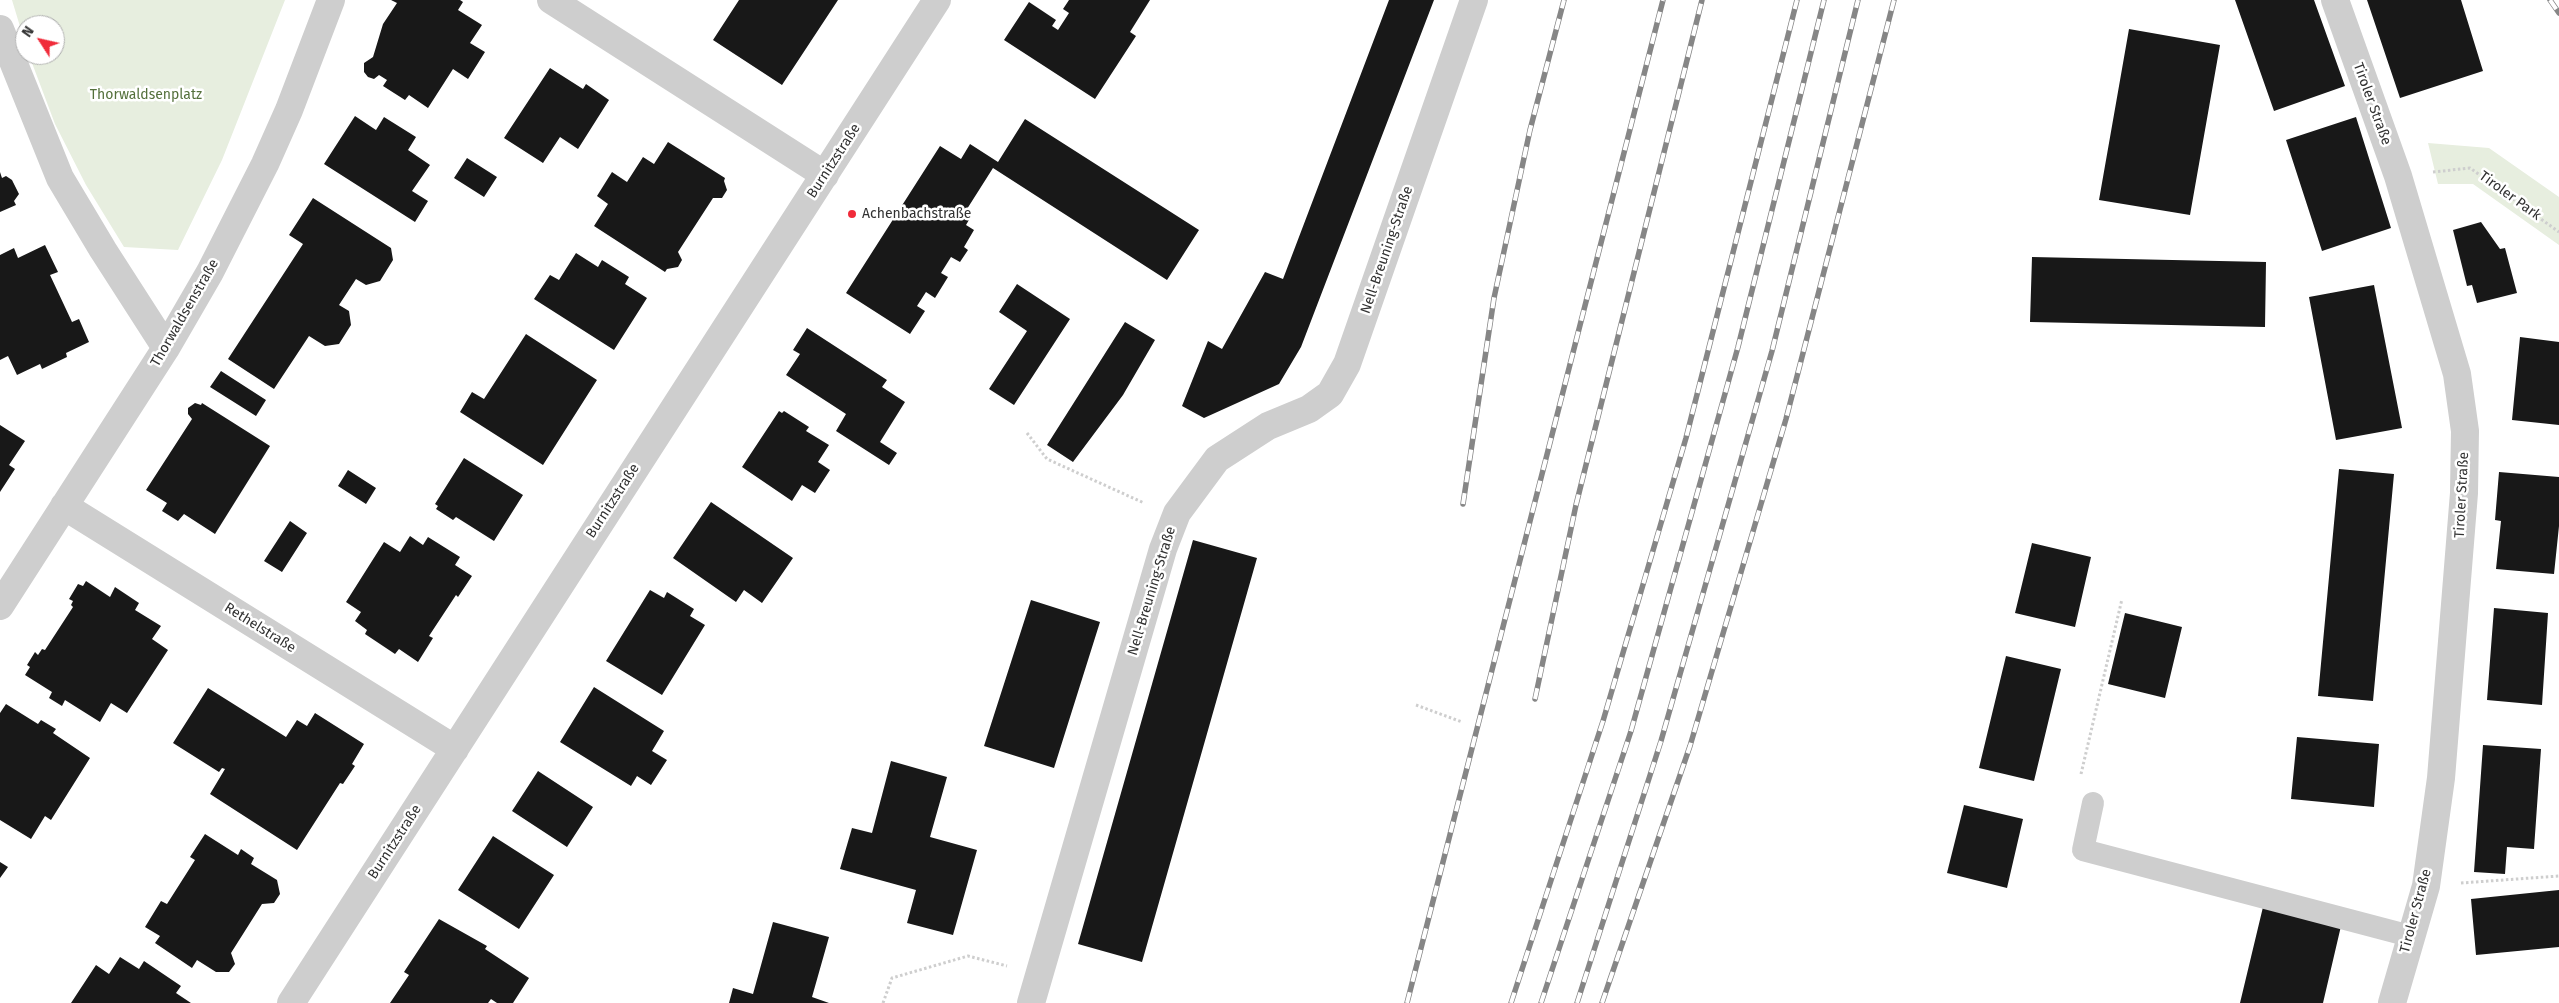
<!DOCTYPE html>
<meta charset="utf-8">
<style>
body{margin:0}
#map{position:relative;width:2559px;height:1003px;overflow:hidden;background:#fff;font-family:"Fira Sans",sans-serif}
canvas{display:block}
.north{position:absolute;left:15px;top:15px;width:50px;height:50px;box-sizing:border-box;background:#fff;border:1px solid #adadad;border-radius:50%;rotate:305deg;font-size:14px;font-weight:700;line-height:20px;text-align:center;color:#313131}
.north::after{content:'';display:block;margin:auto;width:18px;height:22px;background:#f02b3a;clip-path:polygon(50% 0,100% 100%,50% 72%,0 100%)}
</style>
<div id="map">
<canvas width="2559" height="1003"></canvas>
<div class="north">N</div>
</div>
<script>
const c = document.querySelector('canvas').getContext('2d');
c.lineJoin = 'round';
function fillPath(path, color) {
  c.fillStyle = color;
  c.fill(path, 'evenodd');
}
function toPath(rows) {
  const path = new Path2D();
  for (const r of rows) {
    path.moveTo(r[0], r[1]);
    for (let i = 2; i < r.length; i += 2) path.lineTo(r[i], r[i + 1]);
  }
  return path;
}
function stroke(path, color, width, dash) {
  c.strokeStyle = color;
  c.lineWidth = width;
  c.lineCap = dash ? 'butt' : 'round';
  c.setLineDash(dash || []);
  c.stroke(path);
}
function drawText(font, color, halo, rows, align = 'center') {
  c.font = font + ' "Fira Sans",sans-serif';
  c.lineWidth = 5;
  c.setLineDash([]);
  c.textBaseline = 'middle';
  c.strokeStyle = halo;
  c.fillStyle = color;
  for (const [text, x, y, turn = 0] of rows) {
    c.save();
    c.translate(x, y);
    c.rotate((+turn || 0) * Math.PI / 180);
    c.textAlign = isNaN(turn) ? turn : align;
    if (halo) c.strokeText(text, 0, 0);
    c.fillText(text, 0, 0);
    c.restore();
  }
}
fillPath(toPath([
 [12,0,285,0,222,160,178,250,124,247,86,185,55,124,29,55,55,55,55,25,25,25,25,43],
 [2428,143,2489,148,2559,197,2559,245,2473,184,2438,184]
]), '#e7eedf');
fillPath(toPath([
 [391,0,460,0,463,2,458,10,482,25,470,43,485,52,468,79,453,69,428,108,409,95,405,100,383,86,387,80,379,75,374,79,368,77,364,72,364,63,373,57,383,24,397,3],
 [739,0,838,0,782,85,713,40],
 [1069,0,1150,0,1130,32,1136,36,1095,99,1004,40,1029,2,1056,20,1052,26,1058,30,1069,13,1063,9],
 [1389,0,1434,0,1301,347,1279,384,1204,418,1182,406,1208,341,1222,349,1265,272,1283,279],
 [2235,0,2314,0,2345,86,2274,111],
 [2367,0,2461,0,2483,71,2400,98],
 [2129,29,2220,45,2190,215,2099,200],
 [550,68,583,89,586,84,609,100,578,149,560,137,543,163,504,138],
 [355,116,376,130,384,117,416,137,408,150,430,165,412,191,428,201,415,222,324,164],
 [2356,117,2391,228,2322,251,2286,140],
 [1025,119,1199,230,1167,280,993,168,967,209,973,213,966,225,974,230,964,247,968,250,960,262,951,257,941,273,948,277,935,298,926,292,917,306,925,311,910,334,846,293,940,146,961,159,970,144,998,162],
 [668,142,725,178,724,181,727,190,722,198,713,198,678,252,682,260,678,267,667,269,665,272,594,226,608,204,597,196,612,172,627,182,643,157,654,164],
 [467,158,497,177,484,197,454,178],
 [0,172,2,178,6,176,12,180,19,194,14,201,16,205,0,212],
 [313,198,391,248,393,260,380,281,366,285,356,279,339,305,349,311,351,325,339,344,325,346,309,336,274,389,228,359,303,244,289,235],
 [2481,222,2500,249,2505,248,2517,293,2477,303,2472,285,2467,286,2453,230],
 [45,245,58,272,50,275,72,322,79,319,89,342,66,353,67,357,42,369,40,364,17,375,8,356,0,360,0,255,14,248,18,258],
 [576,253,598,267,602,260,629,277,625,284,647,298,614,350,534,299,550,275,559,280],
 [2032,257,2266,262,2265,327,2030,322],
 [1017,284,1070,319,1014,405,989,389,1027,331,999,312],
 [2374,285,2402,428,2336,440,2309,297],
 [1125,322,1155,340,1123,395,1073,462,1047,445],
 [807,328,887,380,882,387,905,402,880,442,897,453,889,465,836,431,846,414,786,375,800,354,793,350],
 [526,334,597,380,543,465,460,412,472,392,484,399],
 [2520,337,2559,342,2559,425,2512,420],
 [221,371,266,400,256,416,210,387],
 [195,403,201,405,202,403,270,446,215,534,184,514,178,521,162,511,167,503,146,490,192,419,188,414,188,408],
 [779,411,782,413,784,411,809,427,806,431,829,445,818,462,830,470,815,493,802,485,792,501,742,467],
 [0,425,25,441,9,465,15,469,0,492],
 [464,458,523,495,494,541,456,517,453,520,436,509,438,506,435,504],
 [2339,469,2394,474,2373,701,2318,696],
 [348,470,376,488,366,504,338,486],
 [2499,472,2559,477,2559,526,2554,574,2496,569,2501,521,2495,520],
 [711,502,793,558,762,603,744,590,736,602,673,558],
 [290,521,307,533,282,572,264,561],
 [410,536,423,545,428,537,460,557,455,565,472,576,458,597,456,595,429,636,433,638,418,662,399,649,395,654,365,634,367,630,355,621,361,612,346,602,384,542,400,552],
 [1193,540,1257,558,1142,962,1078,944],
 [2032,543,2091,557,2075,627,2015,613],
 [86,581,110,597,115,587,139,603,135,610,161,626,152,639,168,650,127,713,111,703,100,722,65,700,62,706,49,698,52,692,25,675,30,667,27,665,35,652,38,655,42,649,45,650,73,607,71,605,73,601,69,599,78,584,83,586],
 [650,590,664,598,667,592,694,609,690,616,705,625,662,695,606,661],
 [1031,600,1100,622,1054,768,984,746],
 [2494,608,2548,613,2542,705,2487,700],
 [2125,613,2182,627,2165,698,2108,684],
 [2006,656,2061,669,2034,781,1979,768],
 [594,687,664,731,652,751,667,760,651,785,637,776,631,786,560,742],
 [208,688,286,737,297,720,307,726,315,713,364,744,352,764,355,766,343,784,340,783,297,850,210,794,225,769,222,768,219,772,173,743],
 [6,704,38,724,41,720,56,729,53,733,90,758,51,820,45,816,31,839,0,820,0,713],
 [2297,737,2379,744,2374,807,2291,799],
 [2483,745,2541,749,2534,849,2507,847,2505,874,2474,872],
 [891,761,947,777,930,837,977,850,953,935,907,923,916,890,840,869,852,828,872,833],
 [538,771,593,807,567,847,512,811],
 [1964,805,2023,819,2007,888,1947,873],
 [205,834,238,855,241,849,254,858,251,864,277,880,280,894,274,903,262,904,231,953,235,964,229,972,216,972,197,960,192,968,155,943,160,936,145,927,161,901,167,904,195,860,190,857],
 [493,836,554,875,519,929,458,890],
 [0,862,8,867,0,878],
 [2559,890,2559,947,2476,955,2471,899],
 [2263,907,2341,926,2323,1003,2240,1003],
 [439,919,487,946,485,949,529,978,513,1003,497,1003,491,999,488,1003,390,1003,409,975,404,972],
 [773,922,829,937,812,997,829,1003,729,1003,733,988,753,994],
 [120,957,139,969,144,961,181,986,176,993,191,1003,71,1003,96,965,109,974]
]), '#181818');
stroke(toPath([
 [2433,172,2470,168,2559,232],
 [1027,433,1047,459,1144,503],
 [1416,705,1462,722],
 [2081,774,2122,599],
 [2461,883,2559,876],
 [883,1003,892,978,968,956,1007,966]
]), '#cecece', 3, [2.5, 2.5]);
stroke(toPath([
 [2093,803,2083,850,2410,936]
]), '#cecece', 22);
stroke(toPath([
 [551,0,825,175],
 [2335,0,2398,176,2457,374,2465,431,2464,493,2441,778,2426,886,2392,1003],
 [0,29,60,178,103,250,166,348],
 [64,506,455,749],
 [0,606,166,348,210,272,265,164,289,110,331,0],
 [291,1003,937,0],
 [1031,1003,1163,549,1177,513,1217,459,1268,426,1309,409,1330,394,1347,364,1474,0]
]), '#cecece', 28);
const rail = toPath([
 [2550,0,2559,13],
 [1463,504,1494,298,1530,130,1564,0],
 [1535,699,1576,505,1702,0],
 [1407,1003,1663,0],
 [1511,1003,1603,721,1686,438,1797,0],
 [1541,1003,1631,731,1738,347,1824,0],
 [1577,1003,1661,741,1772,351,1858,0],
 [1602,1003,1690,746,1786,419,1894,0]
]);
stroke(rail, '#868686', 5.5);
stroke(rail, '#fff', 4, [11]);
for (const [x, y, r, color] of [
 [852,214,5,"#f02b3a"]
]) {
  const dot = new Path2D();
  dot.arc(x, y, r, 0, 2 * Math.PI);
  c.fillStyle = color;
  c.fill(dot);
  stroke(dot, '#fff', 2);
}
drawText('14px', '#54703b', '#fff', [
 ["Thorwaldsenplatz",146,95]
]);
drawText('14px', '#313131', '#fff', [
 ["Tiroler Straße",2372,104,70],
 ["Burnitzstraße",834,161,-57],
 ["Tiroler Park",2510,196,36],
 ["Nell-Breuning-Straße",1387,250,-71],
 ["Thorwaldsenstraße",185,313,-60],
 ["Tiroler Straße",2462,495,-87],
 ["Burnitzstraße",613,501,-57],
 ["Nell-Breuning-Straße",1152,591,-73],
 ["Rethelstraße",260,628,32],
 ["Burnitzstraße",395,842,-57],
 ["Tiroler Straße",2416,911,-75]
]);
drawText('14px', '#313131', '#fff', [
 ["Achenbachstraße",862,214]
], 'left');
</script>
